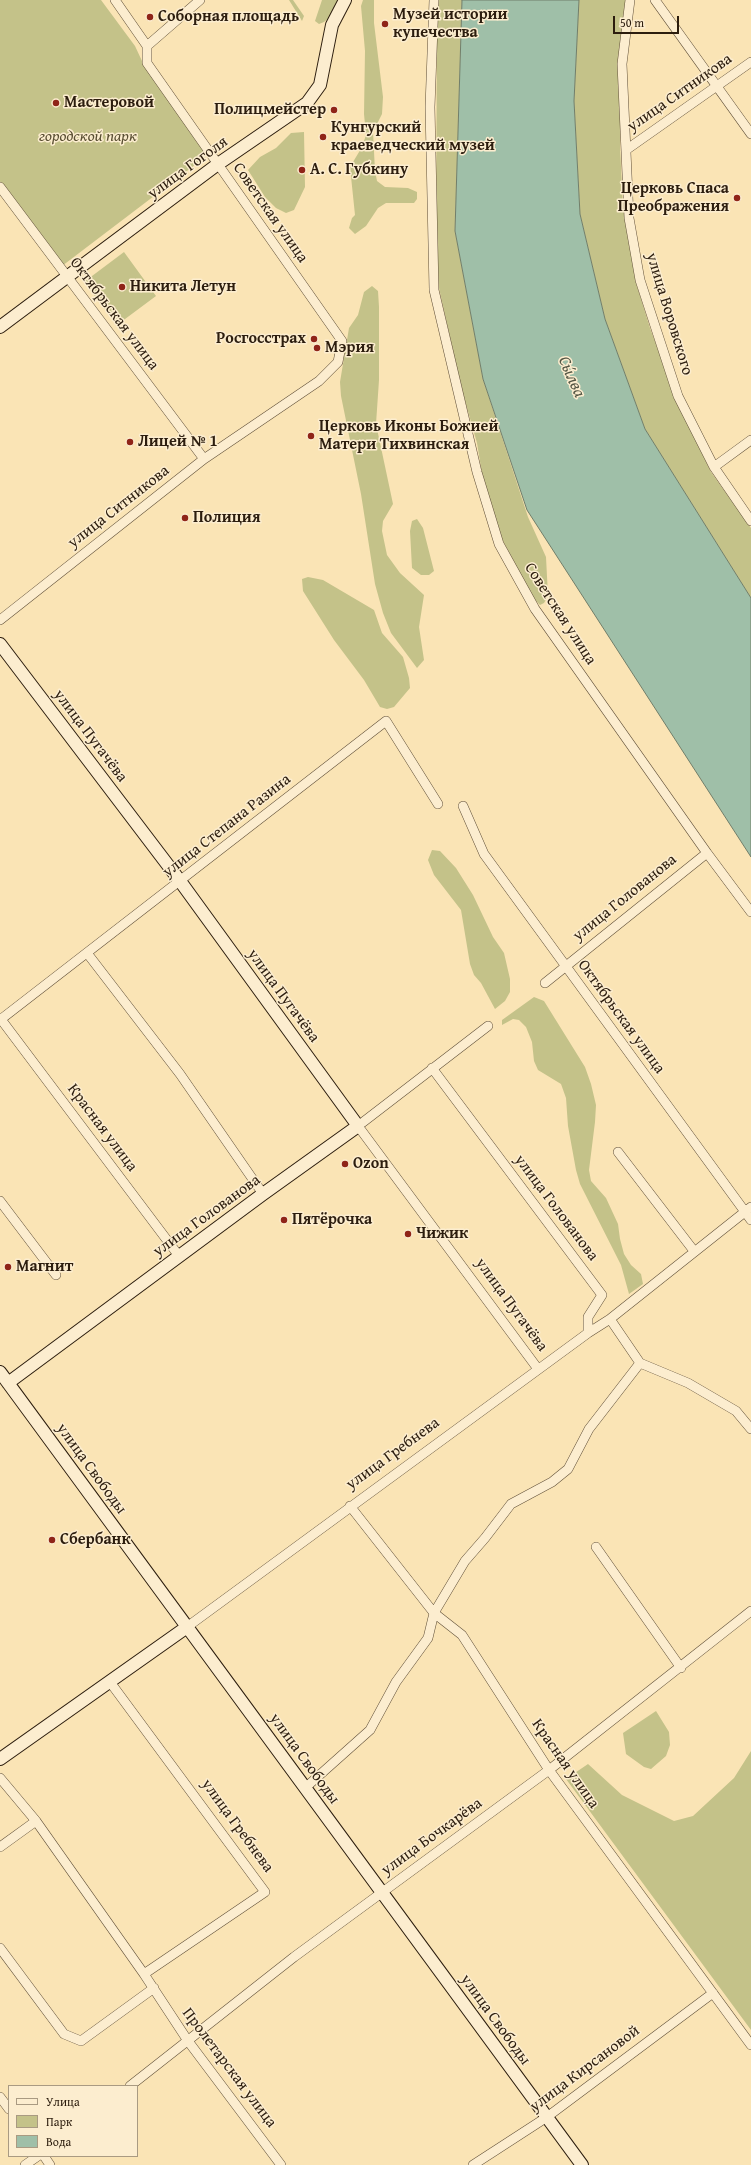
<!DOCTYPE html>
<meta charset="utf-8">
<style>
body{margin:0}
#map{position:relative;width:751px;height:2165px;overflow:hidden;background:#fae4b5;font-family:"Gentium Book Plus",serif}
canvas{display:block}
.legend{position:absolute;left:8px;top:2085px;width:130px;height:72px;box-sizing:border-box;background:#fcedcf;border:1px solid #a99a82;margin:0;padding:5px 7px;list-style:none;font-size:12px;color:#2c1d0e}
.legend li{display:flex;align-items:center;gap:8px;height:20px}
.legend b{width:20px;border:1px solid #a99a82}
.scale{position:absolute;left:613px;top:16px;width:66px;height:18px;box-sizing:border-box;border:2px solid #2c1d0e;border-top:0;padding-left:5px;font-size:12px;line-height:14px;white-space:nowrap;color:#2c1d0e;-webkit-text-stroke:3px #fcedcf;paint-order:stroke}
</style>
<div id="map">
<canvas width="751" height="2165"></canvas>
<ul class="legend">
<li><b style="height:5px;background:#fcedcf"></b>Улица</li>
<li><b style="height:11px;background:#c4c289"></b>Парк</li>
<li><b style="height:11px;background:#9fbfa8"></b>Вода</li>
</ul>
<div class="scale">50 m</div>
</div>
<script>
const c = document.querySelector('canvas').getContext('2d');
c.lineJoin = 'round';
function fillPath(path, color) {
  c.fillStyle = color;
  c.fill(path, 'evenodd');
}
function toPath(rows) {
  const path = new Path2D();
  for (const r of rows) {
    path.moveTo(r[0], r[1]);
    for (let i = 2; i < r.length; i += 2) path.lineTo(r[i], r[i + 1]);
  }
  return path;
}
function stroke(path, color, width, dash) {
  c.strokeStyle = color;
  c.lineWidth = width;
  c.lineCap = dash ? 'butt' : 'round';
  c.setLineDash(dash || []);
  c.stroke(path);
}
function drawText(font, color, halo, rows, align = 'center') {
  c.font = font + ' "Gentium Book Plus",serif';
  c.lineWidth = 3;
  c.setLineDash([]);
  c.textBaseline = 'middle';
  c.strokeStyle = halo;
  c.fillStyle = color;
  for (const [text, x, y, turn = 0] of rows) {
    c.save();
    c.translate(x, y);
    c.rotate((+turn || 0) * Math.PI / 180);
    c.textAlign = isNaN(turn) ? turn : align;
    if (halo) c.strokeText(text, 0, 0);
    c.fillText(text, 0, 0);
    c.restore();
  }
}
fillPath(toPath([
 [0,0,101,0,135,46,142,61,208,155,62,266,0,183],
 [289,0,293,0,304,16,302,21],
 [322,0,341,0,330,17,324,22,319,24,315,21],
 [363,0,374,0,374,23,383,97,382,114,373,132,375,171,377,181,385,187,408,188,417,192,417,199,414,203,386,203,378,208,366,226,355,234,349,228,352,218,355,215,350,167,362,147,366,135,364,114,365,51,361,6],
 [437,0,462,0,455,231,483,379,528,517,546,557,548,596,544,603,540,605,532,597,499,533,485,492,477,443,461,387,439,288,436,263],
 [579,0,626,0,620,146,623,208,637,286,650,328,679,405,711,472,751,528,751,598,645,429,605,319,580,214,574,101],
 [304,132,305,187,294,210,286,213,276,208,265,197,248,170,260,157,276,148,291,133],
 [124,252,156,296,117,325,84,282],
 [372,286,378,291,379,307,379,380,376,424,393,504,383,521,382,531,387,555,400,573,424,595,419,627,424,660,417,668,391,633,383,613,375,584,361,494,341,396,340,382,349,328,358,315,364,292],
 [417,519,423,528,434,571,429,575,421,575,412,568,410,531,412,521],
 [308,577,323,580,374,610,382,633,403,657,409,678,410,688,394,707,387,709,380,707,364,680,334,640,303,591,302,579],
 [432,850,440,851,456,868,473,895,493,937,504,953,510,979,510,992,505,1001,495,1009,481,983,474,975,470,964,461,910,434,875,428,860],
 [534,997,544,1001,585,1067,591,1084,596,1105,595,1122,589,1170,591,1181,606,1198,618,1224,620,1239,624,1254,631,1265,641,1274,643,1284,629,1294,621,1265,580,1184,576,1170,568,1126,566,1098,561,1084,538,1070,534,1061,532,1042,526,1027,519,1020,513,1019,502,1025,502,1020],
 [656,1711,669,1732,670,1745,666,1756,651,1769,644,1767,626,1754,623,1733],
 [751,1751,751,2030,566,1779,588,1764,622,1795,674,1821,693,1816,734,1778]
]), '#c4c289');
const water = toPath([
 [462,0,579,0,574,101,580,214,605,319,645,429,751,598,751,857,527,510,483,379,455,231,462,0]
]);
fillPath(water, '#9fbfa8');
stroke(water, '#717e6a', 1);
const street = toPath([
 [434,0,430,107,434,290,477,472,499,544,535,609,707,853,751,912],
 [630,0,622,64,629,218,640,280,678,396,714,467,751,521],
 [655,0,751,134],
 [147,46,200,0],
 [626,150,751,62],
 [0,187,204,459],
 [714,467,751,440],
 [0,620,204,459,319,381,338,362,342,341,147,63,147,46,115,0],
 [463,806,484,854,751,1220],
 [87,953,180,1074,263,1194],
 [545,983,707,853],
 [0,1018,179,1256],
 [0,1020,386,721,438,804],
 [488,1026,358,1126,538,1369],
 [432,1068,602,1295,588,1317,588,1333],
 [618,1152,694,1251],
 [0,1201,56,1275],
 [610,1319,640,1363,688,1383,736,1411,751,1429],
 [350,1506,434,1613,462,1635,549,1770,751,2045],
 [596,1547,681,1668],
 [187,1627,588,1333,610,1319,751,1207],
 [110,1682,265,1892,144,1974],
 [0,1778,36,1821,144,1974,188,2041,281,2165],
 [305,1788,370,1730,396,1682,428,1638,434,1613,465,1561,485,1538,511,1504,552,1482,568,1469,589,1429,640,1363],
 [0,1847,36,1821],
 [0,1948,64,2034,81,2041,154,1988],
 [130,2086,294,1957,549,1770,751,1611],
 [0,2097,9,2109],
 [44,2156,50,2165],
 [25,2165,38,2156],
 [473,2165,547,2117,713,1993]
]);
const secondary = toPath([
 [0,327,218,164,307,103,320,85,332,25,345,0],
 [0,644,180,881,358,1126,263,1194,8,1383],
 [0,1372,582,2165],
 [0,1759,187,1627]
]);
stroke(street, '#604f38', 10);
stroke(secondary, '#2c1d0e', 14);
stroke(street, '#fcedcf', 9);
stroke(secondary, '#fcedcf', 12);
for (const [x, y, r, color] of [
 [150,17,4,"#8f2418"],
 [385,24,4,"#8f2418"],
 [56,103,4,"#8f2418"],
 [334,110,4,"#8f2418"],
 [323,137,4,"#8f2418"],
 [302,170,4,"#8f2418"],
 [737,198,4,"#8f2418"],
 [122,287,4,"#8f2418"],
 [314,339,4,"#8f2418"],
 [317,348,4,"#8f2418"],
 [311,436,4,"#8f2418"],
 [130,442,4,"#8f2418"],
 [185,518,4,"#8f2418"],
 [345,1164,4,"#8f2418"],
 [284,1220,4,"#8f2418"],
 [408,1234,4,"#8f2418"],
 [8,1267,4,"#8f2418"],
 [52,1540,4,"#8f2418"]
]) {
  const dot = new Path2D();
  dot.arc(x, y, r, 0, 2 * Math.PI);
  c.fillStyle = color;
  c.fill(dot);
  stroke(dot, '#fcedcf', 1.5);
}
drawText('bold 16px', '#2c1d0e', '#fcedcf', [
 ["Музей истории",393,15],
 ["купечества",393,33],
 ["Соборная площадь",158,17],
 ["Мастеровой",64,103],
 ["Полицмейстер",326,110,"right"],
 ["Кунгурский",331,128],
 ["краеведческий музей",331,146],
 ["А. С. Губкину",310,170],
 ["Церковь Спаса",729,189,"right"],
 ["Преображения",729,207,"right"],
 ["Никита Летун",130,287],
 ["Росгосстрах",306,339,"right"],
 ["Мэрия",325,348],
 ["Церковь Иконы Божией",319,427],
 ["Матери Тихвинская",319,445],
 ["Лицей № 1",138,442],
 ["Полиция",193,518],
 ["Ozon",353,1164],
 ["Пятёрочка",292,1220],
 ["Чижик",416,1234],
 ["Магнит",16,1267],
 ["Сбербанк",60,1540]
], 'left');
drawText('16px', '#2c1d0e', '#fcedcf', [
 ["улица Ситникова",680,93,-35],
 ["улица Гоголя",188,168,-36],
 ["Советская улица",270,213,55],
 ["Октябрьская улица",114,314,53],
 ["улица Воровского",669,314,73],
 ["улица Ситникова",119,507,-38],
 ["Советская улица",560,614,57],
 ["улица Пугачёва",90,736,53],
 ["улица Степана Разина",227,826,-38],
 ["улица Голованова",625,898,-39],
 ["улица Пугачёва",283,996,54],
 ["Октябрьская улица",621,1017,54],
 ["Красная улица",102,1128,53],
 ["улица Голованова",556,1208,53],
 ["улица Голованова",207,1216,-36],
 ["улица Пугачёва",511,1305,54],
 ["улица Гребнева",393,1454,-36],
 ["улица Свободы",91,1469,54],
 ["улица Свободы",304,1759,54],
 ["Красная улица",565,1764,55],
 ["улица Гребнева",237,1826,54],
 ["улица Бочкарёва",432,1837,-36],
 ["улица Свободы",495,2020,54],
 ["Пролетарская улица",229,2068,53],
 ["улица Кирсановой",585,2069,-37]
]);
drawText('italic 16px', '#5a4f33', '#fcedcf', [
 ["городской парк",88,137]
]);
drawText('italic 17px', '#545644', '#fcedcf', [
 ["Сы́лва",571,377,66]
]);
</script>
